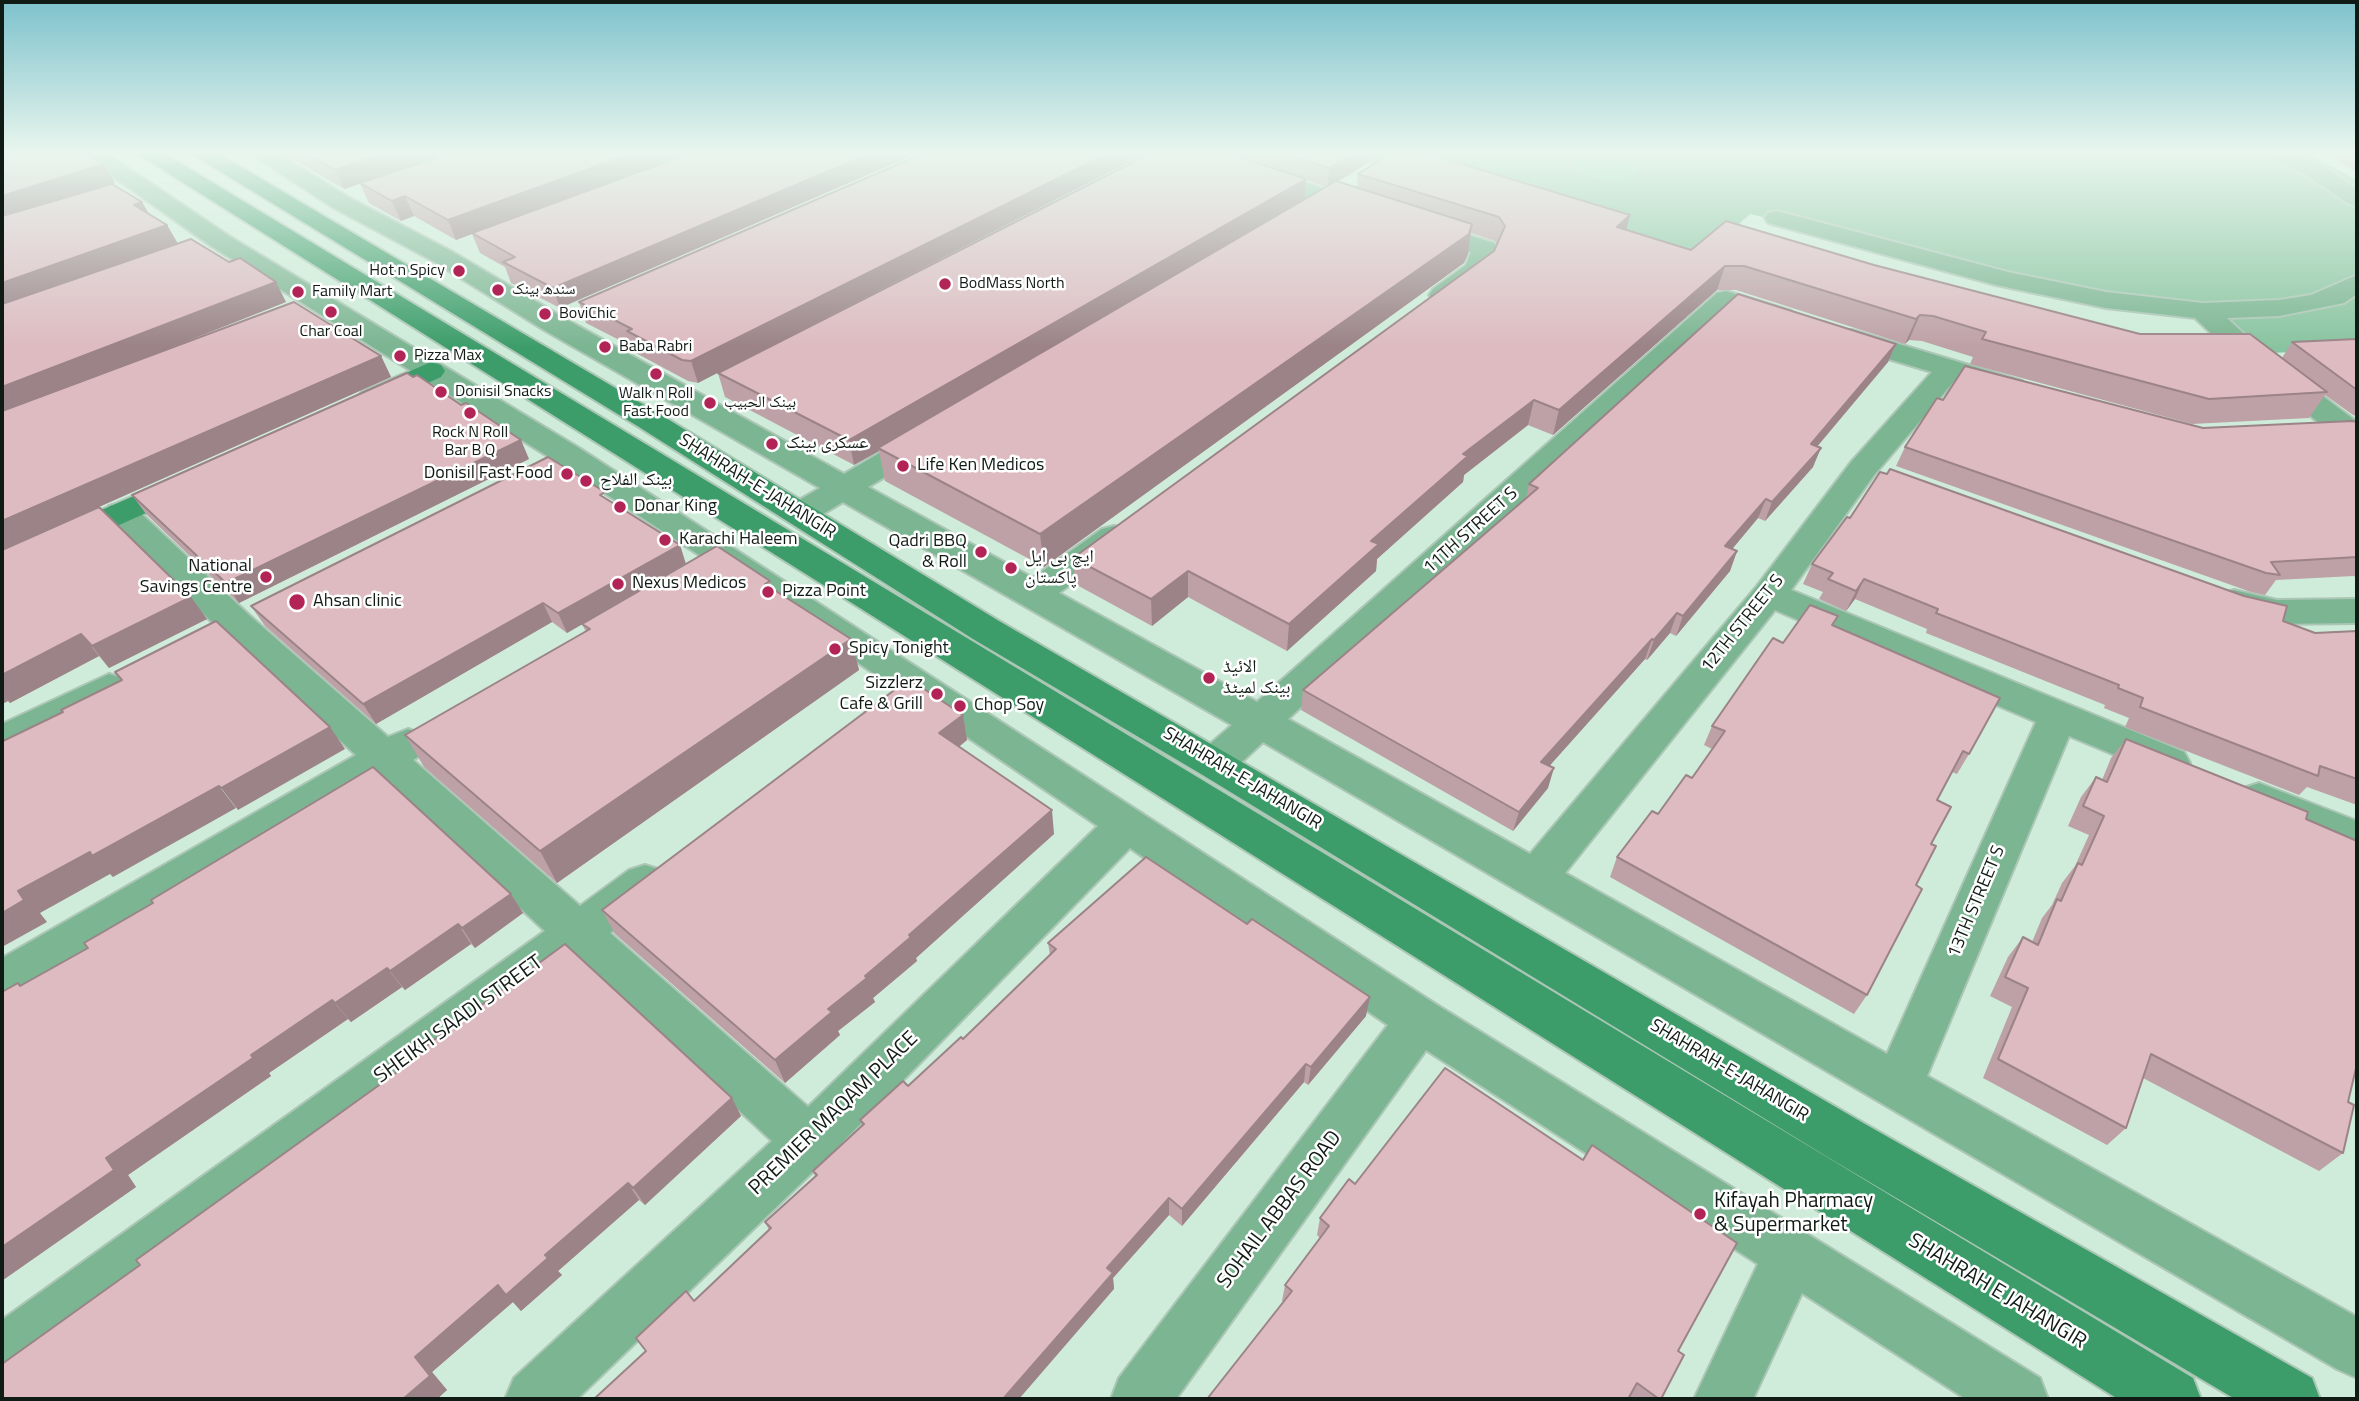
<!DOCTYPE html>
<meta charset="utf-8">
<style>
body{margin:0}
#map{position:relative;width:2359px;height:1401px;overflow:hidden;background:#ceecd9;font-family:"Titillium Web",sans-serif}
canvas{display:block}
.frame{position:absolute;inset:0;border:4px solid #111b15;pointer-events:none}
</style>
<div id="map">
<canvas width="2359" height="1401"></canvas>
<div class="frame"></div>
</div>
<script>
const c = document.querySelector('canvas').getContext('2d');
c.lineJoin = 'round';
function fillPath(path, color) {
  c.fillStyle = color;
  c.fill(path, 'evenodd');
}
function toPath(rows) {
  const path = new Path2D();
  for (const r of rows) {
    path.moveTo(r[0], r[1]);
    for (let i = 2; i < r.length; i += 2) path.lineTo(r[i], r[i + 1]);
  }
  return path;
}
function stroke(path, color, width, dash) {
  c.strokeStyle = color;
  c.lineWidth = width;
  c.lineCap = dash ? 'butt' : 'round';
  c.setLineDash(dash || []);
  c.stroke(path);
}
function drawText(font, color, halo, rows, align = 'center') {
  c.font = font + ' "Titillium Web","Noto Naskh Arabic",sans-serif';
  c.lineWidth = 5;
  c.setLineDash([]);
  c.textBaseline = 'middle';
  c.strokeStyle = halo;
  c.fillStyle = color;
  for (const [text, x, y, turn = 0] of rows) {
    c.save();
    c.translate(x, y);
    c.rotate((+turn || 0) * Math.PI / 180);
    c.textAlign = isNaN(turn) ? turn : align;
    if (halo) c.strokeText(text, 0, 0);
    c.fillText(text, 0, 0);
    c.restore();
  }
}
fillPath(toPath([
 [1330,151,2303,151,2357,180,2357,349,2249,354,2208,317,1750,214,1698,262]
]), '#89c4a0');
fillPath(toPath([
 [1604,155,1633,164,1638,170,1636,175,1617,181,1604,180,1581,174,1574,166,1577,160,1586,156]
]), '#7dd7a3');
const street = toPath([
 [77,151,103,151,229,236,579,448,1437,1005,2040,1378,2048,1399,1966,1399,1802,1293,1753,1399,1694,1399,1758,1264,1426,1050,1176,1399,1111,1399,1119,1378,1388,1025,1130,848,827,1158,577,1399,505,1399,514,1378,772,1141,576,959,22,1375,2,1384,2,1320,545,931,381,779,19,996,2,1002,2,958,356,755,223,633,109,520,105,513,109,506,121,503,133,506,249,615,388,737,408,729,422,734,428,744,422,754,413,760,580,906,629,870,645,865,661,870,667,883,661,896,610,933,808,1107,1098,826,716,566,557,462,211,246,77,151],
 [247,151,274,151,348,197,451,251,564,318,844,474,915,432,926,430,937,432,941,439,937,446,868,487,1033,578,1102,529,1114,526,1126,529,1131,536,1126,543,1059,593,1257,702,1717,293,1726,291,1791,311,1795,317,1791,323,1781,325,1730,309,1288,719,1530,854,1757,586,1852,461,1932,372,1832,342,1828,336,1832,330,1852,330,2022,381,2027,387,2022,393,2012,396,1956,379,1874,475,1791,590,2184,752,2190,763,2184,774,2170,778,2069,736,1927,1076,2357,1317,2357,1378,2337,1369,1263,742,1229,774,1215,778,1201,774,1195,763,1201,752,1232,725,843,502,813,520,801,523,789,520,785,513,789,506,820,488,544,330,433,261,332,207,247,151],
 [1775,610,2036,722,1887,1054,1565,873,1775,610],
 [2260,151,2290,151,2322,165,2357,189,2357,206,2349,204,2306,175,2263,156,2260,151],
 [1256,167,1373,205,1377,210,1373,215,1365,217,1248,179,1245,174,1248,169,1256,167],
 [1777,211,2008,272,2106,292,2203,303,2279,300,2311,295,2357,275,2357,294,2344,303,2279,316,2227,318,2259,348,2357,422,2357,446,2346,444,2239,360,2195,318,2106,308,1996,285,1768,223,1765,218,1768,213,1777,211],
 [1419,220,1494,243,1498,248,1487,274,1451,301,1433,301,1429,295,1433,289,1466,265,1471,252,1410,232,1407,227,1410,222,1419,220],
 [2234,590,2277,600,2357,599,2357,623,2277,624,2221,610,2216,602,2221,594,2234,590],
 [109,674,122,678,128,687,122,696,16,751,2,755,2,724,109,674],
 [2259,783,2357,821,2357,856,2244,810,2238,799,2244,788,2259,783]
]);
const secondary = toPath([
 [133,151,160,151,2193,1378,2201,1399,2118,1399,133,151],
 [187,151,214,151,661,415,999,621,1865,1124,2312,1378,2320,1399,2235,1399,1829,1158,1201,774,973,639,639,427,187,151],
 [431,362,441,365,445,371,441,377,382,404,372,407,362,404,357,398,362,392,431,362],
 [187,473,198,476,203,483,198,490,2,577,2,553,187,473]
]);
stroke(street, '#acc6b6', 4);
stroke(secondary, '#acc6b6', 4);
fillPath(street, '#7cb592');
fillPath(secondary, '#3d9d6a');
fillPath(toPath([
 [2,151,104,164,115,183,107,185,142,202,149,214,167,225,178,244,286,302,169,348,381,356,391,377,90,511,207,619,109,668,99,656,10,703,8,701,2,704],
 [279,151,695,151,592,189,560,308,511,283,505,267,480,253,472,234,456,240,414,216,401,221,369,203,360,184,344,189],
 [929,151,698,383,688,381,634,352,633,347,586,323,579,302],
 [1155,151,1374,151,1373,160,1337,182,1357,188,1358,174,1630,215,1626,230,1691,250,1874,265,2140,334,2282,358,2292,342,2357,339,2357,416,2353,415,2325,395,2309,418,2192,424,1970,364,1973,357,1922,341,1909,340,1905,344,1736,290,1717,290,1553,435,1528,425,1464,475,1463,482,1377,559,1376,571,1287,651,1188,597,1152,626,1075,584,1073,558,1494,251,1497,244,1495,241,1471,233,1468,254,1464,263,1044,567,885,481,879,451,854,465,725,397,718,373],
 [1306,180,1326,187,1305,199],
 [2321,151,2357,151,2357,172],
 [1896,344,1888,362,1817,447,1813,467,1765,521,1758,518,1732,549,1737,551,1730,571,1676,636,1670,633,1647,660,1645,659,1549,766,1548,788,1513,831,1301,710,1303,690,1526,498,1529,484],
 [1943,400,2203,428,2357,422,2357,579,2354,576,2276,580,2265,595,2251,592,1896,466,1905,447],
 [529,459,239,603,146,514,132,495],
 [607,499,680,545,686,564,770,581,772,588,851,639,859,670,557,883,424,767,405,735,586,632,582,624,567,633,552,622,376,724,265,626,251,606],
 [1812,564,2283,621,2315,633,2357,631,2357,805,2307,787,2299,795,2125,727,2129,718,2104,708,2105,705,1926,633,1927,629,1855,599,1846,611,1819,599,1823,592,1803,584],
 [1838,616,1833,625,1969,754,1957,774,1952,772,1937,800,1931,844,1916,885,1867,995,1854,1014,1610,877,1617,857,1692,778,1712,749,1704,745,1712,726,1783,643],
 [963,715,967,740,959,747,1054,834,916,958,917,961,873,998,875,1002,838,1031,840,1035,785,1083,615,934,602,910],
 [2126,739,2306,819,2348,1102,2343,1153,2319,1171,2143,1078,2126,1128,2107,1145,1983,1078,2012,1007,1990,996,2008,957,2023,937,2032,942,2042,918,2052,905,2062,883,2075,866,2089,835,2068,826,2081,797,2096,777,2102,780,2111,758],
 [511,894,523,913,475,948,471,944,405,990,402,987,351,1022,348,1019,269,1073,271,1076,128,1175,136,1187,3,1280,2,1279,2,992,21,985],
 [1048,943,1366,1016,1308,1085,1304,1082,1182,1226,1169,1215,1113,1278,1114,1289,646,1351,694,1301,769,1230,765,1222,815,1176,813,1171,862,1126,860,1120,908,1086,963,1039,1050,955],
 [732,1098,741,1116,645,1205,639,1200,558,1271,562,1275,521,1311,513,1302,432,1372,447,1390,437,1399,2,1399],
 [1355,1184,1678,1351,1661,1399,1629,1399,1284,1302,1282,1301,1285,1285,1320,1238,1317,1235,1320,1218]
]), '#bea1a6');
fillPath(toPath([
 [393,151,457,151,344,189,335,170],
 [638,151,695,151,456,240,448,220],
 [876,151,923,151,560,308,553,288],
 [1113,151,1151,151,698,383,691,361],
 [1358,151,1374,151,1373,160,1328,187,1329,168],
 [104,164,115,183,2,219,2,196],
 [1306,179,1305,201,878,448,879,451,854,465,849,440],
 [405,196,414,216,401,221,392,201],
 [142,202,153,221,134,205],
 [1630,215,1624,239,1617,227],
 [1472,224,1468,254,1464,263,1044,567,1040,534],
 [167,225,178,244,2,307,2,283],
 [1725,266,1717,290,1553,435,1559,410],
 [276,282,286,302,2,414,2,387],
 [1920,315,1909,340,1905,344,1916,319],
 [1896,344,1888,362,1803,463,1811,444],
 [381,356,391,377,2,550,2,521],
 [1534,400,1528,425,1464,475,1463,482,1377,559,1376,571,1287,651,1289,624,1371,541,1463,454],
 [521,440,529,459,239,603,226,583],
 [1821,448,1813,467,1765,521,1772,502],
 [1766,499,1758,518,1718,566,1725,546],
 [680,545,686,565,567,633,558,613],
 [1737,551,1730,571,1676,636,1683,616],
 [1188,571,1188,597,1152,626,1151,599],
 [1864,579,1855,599,1846,611,1856,591],
 [191,597,207,619,109,668,92,646],
 [543,603,552,622,376,724,363,704],
 [1677,613,1670,633,1647,660,1654,640],
 [81,634,99,656,10,703,2,693,2,675],
 [851,639,859,670,557,883,540,851],
 [1652,639,1645,659,1536,781,1541,762],
 [2,693,8,701,2,704],
 [963,715,967,740,944,758,939,733],
 [330,727,345,749,238,810,221,788],
 [1554,768,1548,788,1513,831,1519,812],
 [219,786,236,808,113,877,110,874,40,913,47,922,2,947,2,913,18,891,90,852],
 [1052,810,1054,834,916,958,917,961,873,998,875,1002,838,1031,840,1035,785,1083,775,1060,828,1009,909,935],
 [511,894,523,913,475,948,462,928],
 [458,924,471,944,405,990,390,971],
 [387,968,402,987,351,1022,335,1003],
 [1370,997,1366,1016,1308,1085,1311,1067],
 [332,1000,348,1019,269,1073,271,1076,128,1175,136,1187,3,1280,2,1279,2,1247,106,1158,251,1055],
 [1306,1064,1304,1082,1182,1226,1182,1209],
 [732,1098,741,1116,645,1205,633,1188],
 [628,1183,639,1200,558,1271,562,1275,521,1311,513,1302,432,1372,447,1390,437,1399,403,1399,415,1357,498,1285,545,1255],
 [1169,1198,1169,1215,1113,1278,1114,1289,1019,1399,1003,1399,1107,1268]
]), '#9b8387');
const building = toPath([
 [2,151,81,151,104,164,2,196,2,151],
 [302,151,393,151,335,170,302,151],
 [456,151,638,151,448,220,405,196,392,201,360,183,456,151],
 [696,151,876,151,553,288,503,262,515,257,472,233,696,151],
 [929,151,1113,151,691,361,682,360,627,331,632,329,579,302,929,151],
 [1155,151,1220,151,1306,179,849,440,718,373,1155,151],
 [1277,151,1358,151,1329,168,1277,151],
 [1394,151,1419,151,1630,215,1617,227,1691,250,1726,221,1874,265,2140,334,2250,334,2327,392,2209,399,1982,339,1986,332,1933,316,1920,315,1916,319,1744,266,1725,266,1559,410,1534,400,1463,454,1468,456,1371,541,1379,544,1289,624,1188,571,1151,599,1073,558,1494,251,1505,226,1499,217,1358,174,1394,151],
 [1336,181,1472,224,1469,234,1040,534,878,448,1336,181],
 [112,184,142,202,134,205,167,225,2,283,2,216,112,184],
 [191,239,229,262,240,258,276,282,2,387,2,304,191,239],
 [1738,294,1896,344,1811,444,1821,448,1772,502,1766,499,1725,546,1737,551,1683,616,1677,613,1654,640,1652,639,1541,762,1554,768,1519,812,1303,690,1538,488,1529,484,1738,294],
 [294,302,381,356,2,521,2,411,294,302],
 [2357,339,2357,390,2292,342,2357,339],
 [1965,366,2203,428,2352,421,2357,422,2357,557,2271,562,2280,575,2266,573,1905,447,1937,398,1943,400,1965,366],
 [407,373,413,377,417,375,461,405,466,403,521,440,226,583,132,495,407,373],
 [548,457,605,492,600,495,680,545,558,613,543,603,363,704,251,606,548,457],
 [1890,469,2244,596,2287,606,2283,621,2315,633,2357,631,2357,779,2320,766,2318,776,2140,707,2143,698,2118,688,2119,685,1936,613,1938,609,1864,579,1856,591,1828,579,1833,573,1812,564,1847,517,1850,518,1880,472,1887,474,1890,469],
 [99,507,191,597,92,646,81,634,2,675,2,550,99,507],
 [717,546,770,581,765,584,851,639,540,851,405,735,590,629,582,624,717,546],
 [1810,605,1838,616,1832,625,2000,698,1969,754,1963,751,1937,800,1951,807,1931,844,1936,846,1916,885,1922,889,1867,995,1617,857,1652,811,1658,814,1686,775,1692,778,1725,731,1712,726,1773,638,1783,643,1810,605],
 [216,621,330,727,221,788,219,786,92,856,90,852,18,891,24,900,2,913,2,739,3,741,63,712,61,710,122,680,115,672,216,621],
 [909,679,963,715,939,733,1052,810,909,935,911,937,865,976,867,978,828,1009,832,1012,775,1060,602,910,909,679],
 [2126,739,2308,812,2306,819,2357,841,2357,1064,2348,1102,2354,1105,2343,1153,2151,1054,2126,1128,1998,1059,2028,988,2005,977,2023,937,2038,945,2057,899,2061,901,2078,863,2082,865,2104,816,2083,806,2096,777,2107,782,2126,739],
 [373,767,511,894,462,928,458,924,390,971,387,968,335,1003,332,1000,251,1055,253,1058,106,1158,114,1170,2,1247,2,992,18,983,20,986,88,948,84,943,153,903,151,900,373,767],
 [1146,857,1247,924,1252,919,1370,997,1311,1067,1306,1064,1182,1209,1169,1198,1107,1268,1113,1273,1003,1399,594,1399,646,1351,636,1338,686,1291,694,1301,771,1228,765,1222,817,1175,813,1171,864,1124,860,1120,903,1081,908,1086,961,1037,963,1039,1056,949,1048,943,1146,857],
 [565,944,732,1098,633,1188,628,1183,545,1255,548,1258,506,1295,498,1285,415,1357,430,1376,403,1399,2,1399,2,1364,140,1265,136,1260,407,1065,404,1062,565,944],
 [1445,1068,1583,1160,1592,1145,1737,1243,1678,1351,1684,1355,1661,1399,1659,1399,1637,1383,1628,1399,1207,1399,1292,1291,1285,1285,1329,1226,1320,1218,1349,1179,1355,1184,1445,1068]
]);
fillPath(building, '#ddbbc1');
stroke(building, '#9b8387', 2);
const sky = c.createLinearGradient(0, 0, 0, 347);
sky.addColorStop(0, '#7dc2cc');
sky.addColorStop(0.44, '#e9f6ee');
sky.addColorStop(1, '#e9f6ee00');
c.fillStyle = sky;
c.fillRect(0, 0, 2359, 347);
for (const [x, y, r, color] of [
 [459,271,7,"#b22356"],
 [945,284,7,"#b22356"],
 [498,290,7,"#b22356"],
 [298,292,7,"#b22356"],
 [331,312,7,"#b22356"],
 [545,314,7,"#b22356"],
 [605,347,7,"#b22356"],
 [400,356,7,"#b22356"],
 [656,374,7,"#b22356"],
 [441,392,7,"#b22356"],
 [710,403,7,"#b22356"],
 [470,413,7,"#b22356"],
 [772,444,7,"#b22356"],
 [903,466,7,"#b22356"],
 [567,474,7,"#b22356"],
 [586,481,7,"#b22356"],
 [620,507,7,"#b22356"],
 [665,540,7,"#b22356"],
 [981,552,7,"#b22356"],
 [1011,568,7,"#b22356"],
 [266,577,7,"#b22356"],
 [618,584,7,"#b22356"],
 [768,592,7,"#b22356"],
 [297,602,9,"#b22356"],
 [835,649,7,"#b22356"],
 [1209,678,7,"#b22356"],
 [937,694,7,"#b22356"],
 [960,706,7,"#b22356"],
 [1700,1214,7,"#b22356"]
]) {
  const dot = new Path2D();
  dot.arc(x, y, r, 0, 2 * Math.PI);
  c.fillStyle = color;
  c.fill(dot);
  stroke(dot, '#fff', 2.5);
}
drawText('16px', '#111b15', '#fff', [
 ["Hot n Spicy",445,271,"right"],
 ["BodMass North",959,284],
 ["سندھ بینک",512,290],
 ["Family Mart",312,292],
 ["BoviChic",559,314],
 ["Char Coal",331,332,"center"],
 ["Baba Rabri",619,347],
 ["Pizza Max",414,356],
 ["Donisil Snacks",455,392],
 ["Walk n Roll",656,394,"center"],
 ["Fast Food",656,412,"center"],
 ["بينک الحبيب",724,403],
 ["Rock N Roll",470,433,"center"],
 ["Bar B Q",470,451,"center"]
], 'left');
drawText('18px', '#111b15', '#fff', [
 ["عسکری بینک",786,444],
 ["Life Ken Medicos",917,466],
 ["Donisil Fast Food",553,474,"right"],
 ["بینک الفلاح",600,481],
 ["Donar King",634,507],
 ["Karachi Haleem",679,540],
 ["Qadri BBQ",967,542,"right"],
 ["& Roll",967,563,"right"],
 ["ایچ بی ایل",1025,558],
 ["پاکستان",1025,579],
 ["National",252,567,"right"],
 ["Savings Centre",252,588,"right"],
 ["Nexus Medicos",632,584],
 ["Pizza Point",782,592],
 ["Ahsan clinic",313,602],
 ["Spicy Tonight",849,649],
 ["الائیڈ",1223,668],
 ["بینک لمیٹڈ",1223,689],
 ["Sizzlerz",923,684,"right"],
 ["Cafe & Grill",923,705,"right"],
 ["Chop Soy",974,706]
], 'left');
drawText('18px', '#111b15', '#fff', [
 ["SHAHRAH-E-JAHANGIR",757,487,32],
 ["11TH STREET S",1471,531,-42],
 ["12TH STREET S",1743,624,-51],
 ["SHAHRAH-E-JAHANGIR",1242,779,31],
 ["13TH STREET S",1977,902,-67],
 ["SHAHRAH-E-JAHANGIR",1729,1071,31]
]);
drawText('21px', '#111b15', '#fff', [
 ["SHEIKH SAADI STREET",459,1020,-36],
 ["PREMIER MAQAM PLACE",834,1114,-44],
 ["SOHAIL ABBAS ROAD",1280,1210,-53],
 ["SHAHRAH E JAHANGIR",1997,1292,31]
]);
drawText('21px', '#111b15', '#fff', [
 ["Kifayah Pharmacy",1714,1202],
 ["& Supermarket",1714,1226]
], 'left');
</script>
